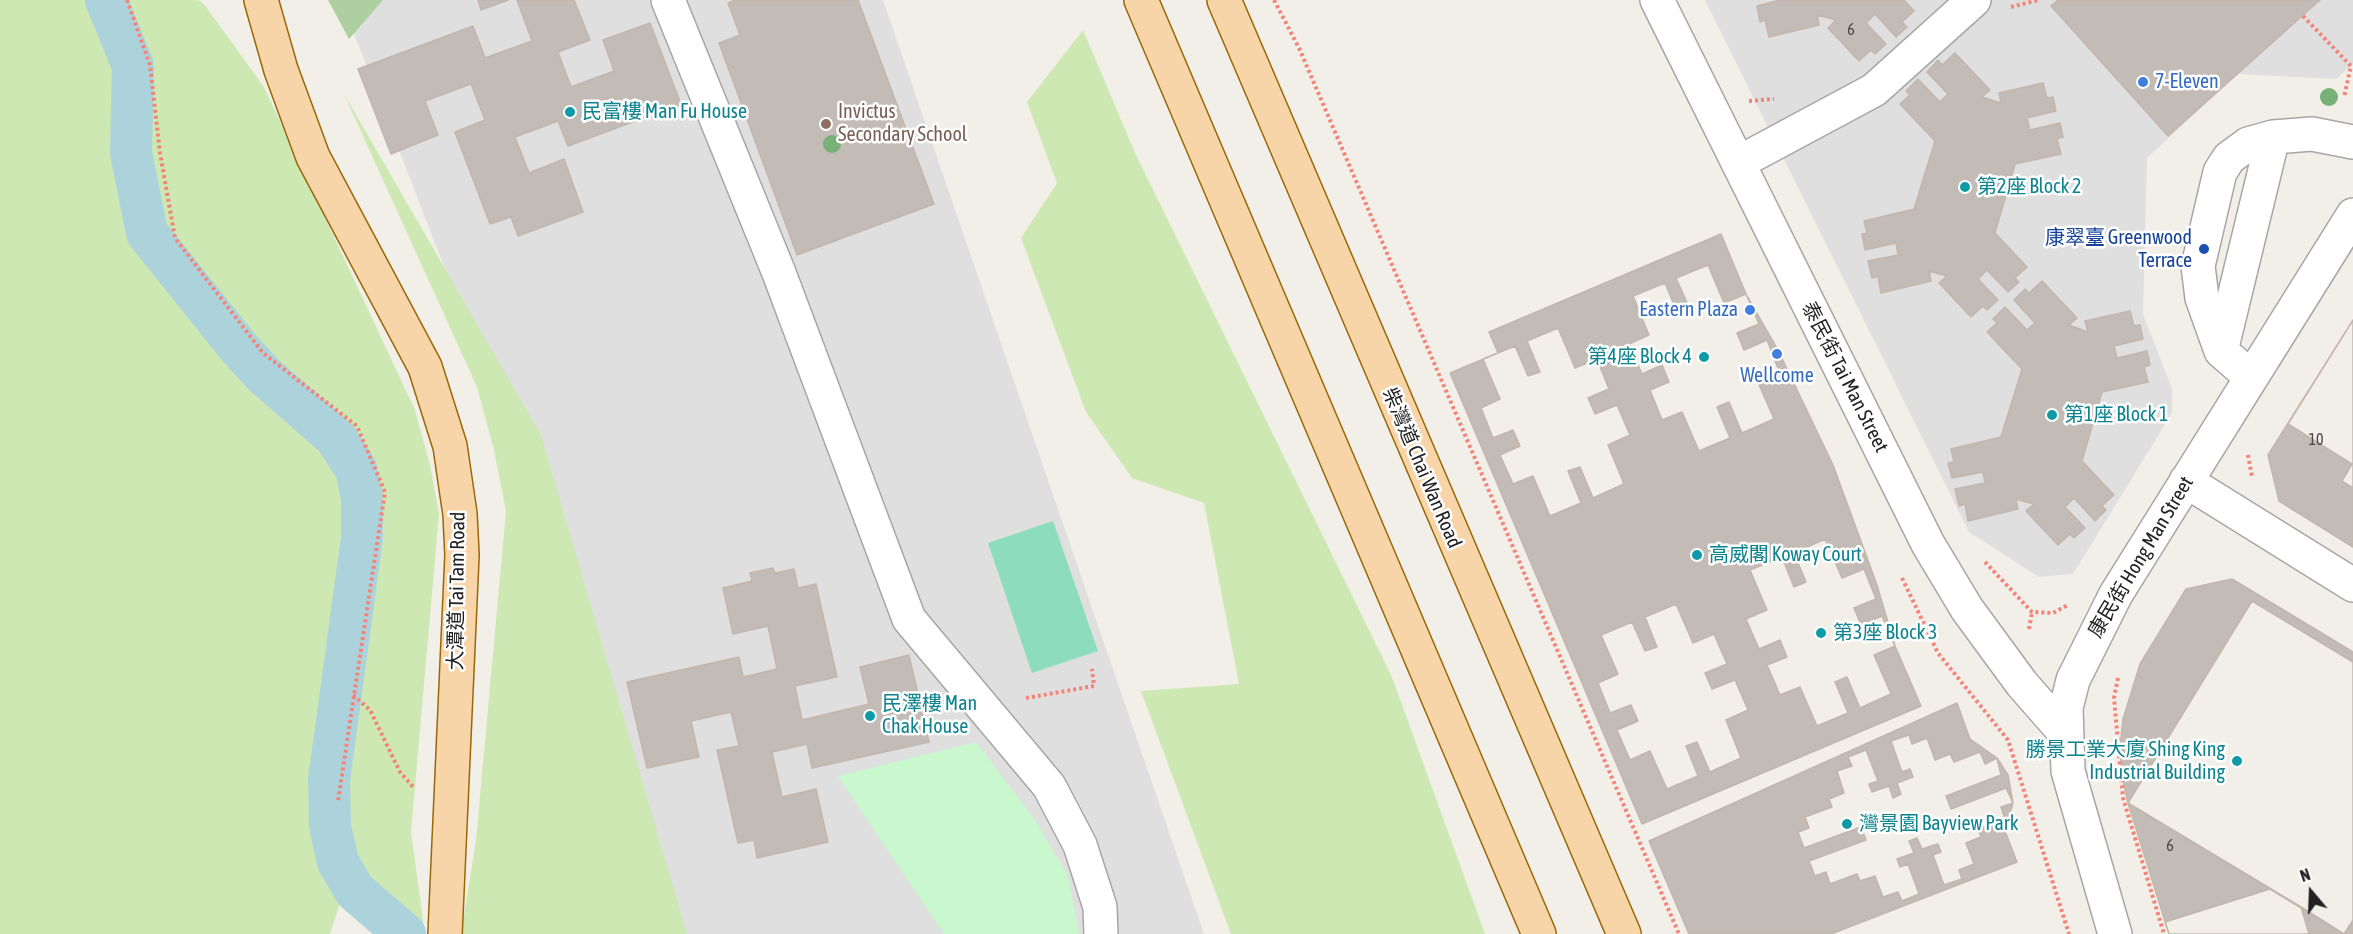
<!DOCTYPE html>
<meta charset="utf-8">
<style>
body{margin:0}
#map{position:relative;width:2353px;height:934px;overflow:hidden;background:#f2efe9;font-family:"Asap Condensed",sans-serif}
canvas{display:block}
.north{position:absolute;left:2281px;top:862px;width:60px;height:60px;-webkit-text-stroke:4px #fff;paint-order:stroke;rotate:341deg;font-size:16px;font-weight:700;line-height:24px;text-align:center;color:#222}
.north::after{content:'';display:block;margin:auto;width:21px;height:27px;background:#222;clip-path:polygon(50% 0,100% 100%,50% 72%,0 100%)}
</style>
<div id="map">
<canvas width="2353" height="934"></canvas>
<div class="north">N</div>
</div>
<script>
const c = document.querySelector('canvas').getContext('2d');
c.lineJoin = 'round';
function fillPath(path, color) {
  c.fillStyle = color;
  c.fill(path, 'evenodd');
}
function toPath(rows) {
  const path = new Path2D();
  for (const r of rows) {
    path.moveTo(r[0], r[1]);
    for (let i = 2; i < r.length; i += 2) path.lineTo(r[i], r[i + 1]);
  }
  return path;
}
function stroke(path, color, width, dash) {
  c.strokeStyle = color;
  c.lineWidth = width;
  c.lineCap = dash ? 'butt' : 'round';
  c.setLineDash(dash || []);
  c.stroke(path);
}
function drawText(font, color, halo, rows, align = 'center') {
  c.font = font + ' "Asap Condensed","Noto Sans TC",sans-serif';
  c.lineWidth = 5;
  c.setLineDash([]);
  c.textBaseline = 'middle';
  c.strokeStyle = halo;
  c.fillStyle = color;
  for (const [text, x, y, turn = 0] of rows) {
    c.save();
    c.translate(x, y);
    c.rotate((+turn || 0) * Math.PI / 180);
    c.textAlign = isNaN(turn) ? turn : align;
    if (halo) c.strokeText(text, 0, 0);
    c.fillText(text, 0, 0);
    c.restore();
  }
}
fillPath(toPath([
 [341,0,883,0,1204,934,642,934,511,440],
 [1705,0,2353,0,2353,64,2336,79,2238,74,2147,158,2143,314,2172,389,2172,413,2073,574,2039,577,1969,532]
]), '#e0dfdf');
fillPath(toPath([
 [0,0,198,0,204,4,264,87,415,410,430,465,439,514,411,832,425,934,404,934,343,894,330,934,0,934],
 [1083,30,1136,155,1392,677,1485,934,1231,934,1141,691,1239,684,1204,503,1132,478,1086,412,1021,238,1057,183,1027,102],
 [344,94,541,435,687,934,463,934,463,922,476,840,506,511,494,450,477,387]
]), '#cde8b3');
fillPath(toPath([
 [328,0,383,0,349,39]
]), '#aecfa0');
fillPath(toPath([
 [976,742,1034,819,1068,876,1079,934,944,934,838,776]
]), '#caf8ce');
fillPath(toPath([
 [1053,521,1098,651,1032,673,988,543]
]), '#8cdcbd');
stroke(toPath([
 [106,0,133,66,131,153,147,233,240,349,265,376,336,438,356,469,362,497,362,538,329,780,330,826,338,862,355,891,405,934]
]), '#acd2dc', 42);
const building = toPath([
 [478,0,508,0,481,10,478,0],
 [517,0,574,0,590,40,558,52,571,87,614,71,603,40,650,23,681,104,568,146,558,121,515,137,529,173,564,159,583,212,518,236,511,217,490,224,455,132,485,120,471,84,425,101,438,135,391,154,358,69,473,26,485,58,532,41,517,0],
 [735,0,858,0,934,204,797,255,719,43,740,35,728,3,735,0],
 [1780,0,1904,0,1914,11,1902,22,1907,27,1896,37,1875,14,1866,23,1886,44,1875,54,1871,50,1859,61,1828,28,1836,20,1817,15,1819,25,1769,37,1765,20,1760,22,1757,6,1780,0],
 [2058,0,2320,0,2168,136,2051,6,2058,0],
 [1955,53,1990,90,1982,97,2001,103,1999,93,2043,83,2047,98,2053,97,2056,111,2027,118,2030,130,2060,123,2063,137,2057,139,2061,154,2015,164,1995,233,2027,267,2015,278,2019,282,2008,292,1987,270,1978,279,1998,300,1987,310,1983,306,1971,317,1939,283,1947,276,1929,271,1931,281,1881,293,1878,276,1872,278,1868,261,1898,255,1896,243,1865,250,1862,234,1867,233,1864,221,1914,209,1935,141,1900,104,1910,95,1906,91,1918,79,1940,102,1948,94,1927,72,1938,60,1942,65,1955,53],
 [1721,234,1746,294,1778,350,1833,465,1877,585,1895,646,1921,706,1642,824,1450,373,1498,353,1489,332,1721,234],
 [1708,265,1724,303,1746,294,1759,324,1737,333,1744,350,1767,340,1779,371,1757,380,1774,419,1742,433,1729,402,1717,407,1730,438,1699,451,1682,412,1662,420,1650,390,1669,382,1662,365,1642,374,1629,344,1649,335,1633,296,1665,283,1677,312,1689,307,1676,278,1708,265],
 [2042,281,2077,318,2069,325,2088,332,2085,321,2130,311,2134,326,2140,325,2143,339,2114,346,2117,358,2147,351,2150,365,2144,367,2148,382,2102,392,2082,461,2114,495,2102,506,2106,510,2095,521,2074,498,2065,507,2085,528,2074,538,2070,534,2058,545,2026,511,2034,504,2016,499,2018,509,1968,521,1965,504,1959,506,1955,489,1985,483,1983,472,1952,478,1948,463,1954,462,1951,449,2001,437,2022,369,1987,332,1997,323,1993,319,2005,307,2027,330,2035,323,2014,300,2025,289,2029,293,2042,281],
 [2353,320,2353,488,2342,481,2352,464,2288,424,2353,320],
 [2353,320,2353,547,2279,501,2268,455,2353,320],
 [1558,328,1575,368,1597,359,1609,389,1588,398,1595,414,1617,405,1630,435,1608,445,1624,484,1593,498,1580,467,1568,471,1581,503,1550,516,1533,476,1513,484,1500,455,1520,446,1513,430,1493,438,1481,408,1500,399,1483,359,1515,346,1528,376,1540,372,1527,341,1558,328],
 [1825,539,1842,578,1864,569,1876,599,1854,608,1861,625,1882,616,1895,646,1874,655,1891,694,1860,708,1847,677,1835,682,1848,713,1817,726,1800,687,1780,695,1767,665,1787,657,1780,640,1759,649,1746,619,1767,610,1750,570,1782,557,1794,587,1806,582,1794,553,1825,539],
 [773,568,775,573,794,569,798,588,816,584,837,677,795,686,802,720,869,704,860,667,909,655,929,742,812,768,807,744,772,752,782,797,816,789,828,842,757,858,754,840,738,843,717,750,739,746,731,712,691,721,699,757,647,768,627,682,739,657,743,677,777,669,768,626,733,634,723,588,752,581,750,573,773,568],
 [2232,579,2353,652,2353,934,2344,934,2128,803,2122,776,2120,747,2123,719,2140,664,2186,589,2232,579],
 [2252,601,2353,662,2353,920,2344,934,2128,803,2252,601],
 [1676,604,1693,643,1714,634,1727,664,1705,673,1712,689,1735,680,1748,710,1726,720,1741,758,1710,772,1697,742,1686,746,1698,776,1667,789,1650,751,1630,760,1617,730,1638,721,1631,705,1610,713,1598,683,1618,674,1601,635,1632,622,1645,651,1657,647,1645,617,1676,604],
 [1957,703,1970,739,1997,758,2008,775,2013,803,2005,831,2017,862,1831,934,1689,934,1649,841,1957,703],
 [1909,735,1912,744,1927,738,1935,760,1950,754,1954,762,1980,752,1985,764,1997,758,2001,775,1946,796,1951,809,2006,788,2013,803,2001,807,2005,819,1978,829,1981,837,1966,843,1974,864,1959,870,1962,879,1944,885,1933,855,1941,852,1938,844,1922,849,1917,838,1909,841,1914,853,1897,859,1900,867,1908,864,1919,894,1902,901,1898,892,1883,897,1875,876,1860,881,1857,874,1830,884,1826,872,1815,876,1809,861,1866,840,1861,827,1804,848,1798,832,1809,828,1805,817,1832,807,1829,799,1844,793,1837,771,1852,766,1848,757,1866,750,1878,781,1869,784,1872,792,1889,786,1893,798,1901,794,1897,783,1913,777,1910,769,1902,772,1891,741,1909,735],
 [2128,803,2301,907,2344,934,2169,934,2128,803],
 [2270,889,2301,907,2309,934,2169,934,2165,922,2270,889]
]);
fillPath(building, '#c2bbb6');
stroke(building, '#c3b6ac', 1.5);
const minor = toPath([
 [668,0,779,273,909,619,1049,786,1080,845,1100,907,1101,934],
 [1657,0,1928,544,1967,609,2022,684,2065,733],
 [1738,163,1874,90,1974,0],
 [2221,351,2273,137],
 [2251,377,2221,351,2202,298,2198,266,2220,172,2229,158,2248,144,2273,137,2312,134,2353,142],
 [2186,481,2353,585],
 [2115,934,2068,771,2066,708,2073,680,2116,594,2353,215]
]);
const major = toPath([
 [261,0,281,70,313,157,425,367,450,446,460,514,462,555,445,934],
 [1141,0,1539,934],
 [1224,0,1624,934]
]);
stroke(minor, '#a6a6a6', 36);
stroke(major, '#986807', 36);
stroke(toPath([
 [127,0,150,65,160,153,175,238,263,353,357,426,385,492,338,801],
 [1274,0,1299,48,1679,934],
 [2011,7,2039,0],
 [2303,16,2351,66,2344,97],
 [1749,101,1774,99],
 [2248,455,2252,477],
 [1985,562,2032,612,2053,613,2068,605],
 [1902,578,1938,653,2008,740,2069,934],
 [2029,629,2032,612],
 [2118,678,2114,698,2123,798,2164,934],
 [353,695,370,710,400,772,414,788],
 [1026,698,1094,686,1092,669]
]), '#f48478', 4, [3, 3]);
stroke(minor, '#fff', 33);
stroke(major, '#f8d5a8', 33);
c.fillStyle = '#77b177';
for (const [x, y] of [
 [2329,97],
 [832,144]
]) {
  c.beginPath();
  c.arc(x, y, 9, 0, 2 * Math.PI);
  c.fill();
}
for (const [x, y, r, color] of [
 [2143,82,6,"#3f7fe0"],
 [570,112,6,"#0f9aa8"],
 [826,124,6,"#8d6e63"],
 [1965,187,6,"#0f9aa8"],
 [2204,249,6,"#1a4fb4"],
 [1750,310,6,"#3f7fe0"],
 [1777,354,6,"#3f7fe0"],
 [1704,357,6,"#0f9aa8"],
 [2052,415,6,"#0f9aa8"],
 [1697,555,6,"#0f9aa8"],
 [1821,633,6,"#0f9aa8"],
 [870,716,6,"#0f9aa8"],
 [2237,761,6,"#0f9aa8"],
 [1847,824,6,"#0f9aa8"]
]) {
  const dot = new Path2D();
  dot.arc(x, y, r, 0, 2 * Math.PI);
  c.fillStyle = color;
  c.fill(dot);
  stroke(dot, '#fff', 2);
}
drawText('16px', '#4a4847', null, [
 ["6",1851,30],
 ["10",2316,440],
 ["6",2170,846]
]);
drawText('20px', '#366cbe', '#fff', [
 ["7-Eleven",2155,82],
 ["Eastern Plaza",1738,310,"right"],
 ["Wellcome",1777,376,"center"]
], 'left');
drawText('20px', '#0d838f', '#fff', [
 ["民富樓 Man Fu House",582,112],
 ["第2座 Block 2",1977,187],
 ["第4座 Block 4",1692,357,"right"],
 ["第1座 Block 1",2064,415],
 ["高威閣 Koway Court",1709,555],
 ["第3座 Block 3",1833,633],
 ["民澤樓 Man",882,704],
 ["Chak House",882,727],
 ["勝景工業大廈 Shing King",2225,750,"right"],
 ["Industrial Building",2225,773,"right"],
 ["灣景園 Bayview Park",1859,824]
], 'left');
drawText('20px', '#785e54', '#fff', [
 ["Invictus",838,112],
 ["Secondary School",838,135]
], 'left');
drawText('20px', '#164399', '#fff', [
 ["康翠臺 Greenwood",2192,238],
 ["Terrace",2192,261]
], 'right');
drawText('20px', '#222', '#fff', [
 ["泰民街 Tai Man Street",1845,377,63],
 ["柴灣道 Chai Wan Road",1422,468,67],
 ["康民街 Hong Man Street",2141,557,-59],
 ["大潭道 Tai Tam Road",457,591,-89]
]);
</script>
